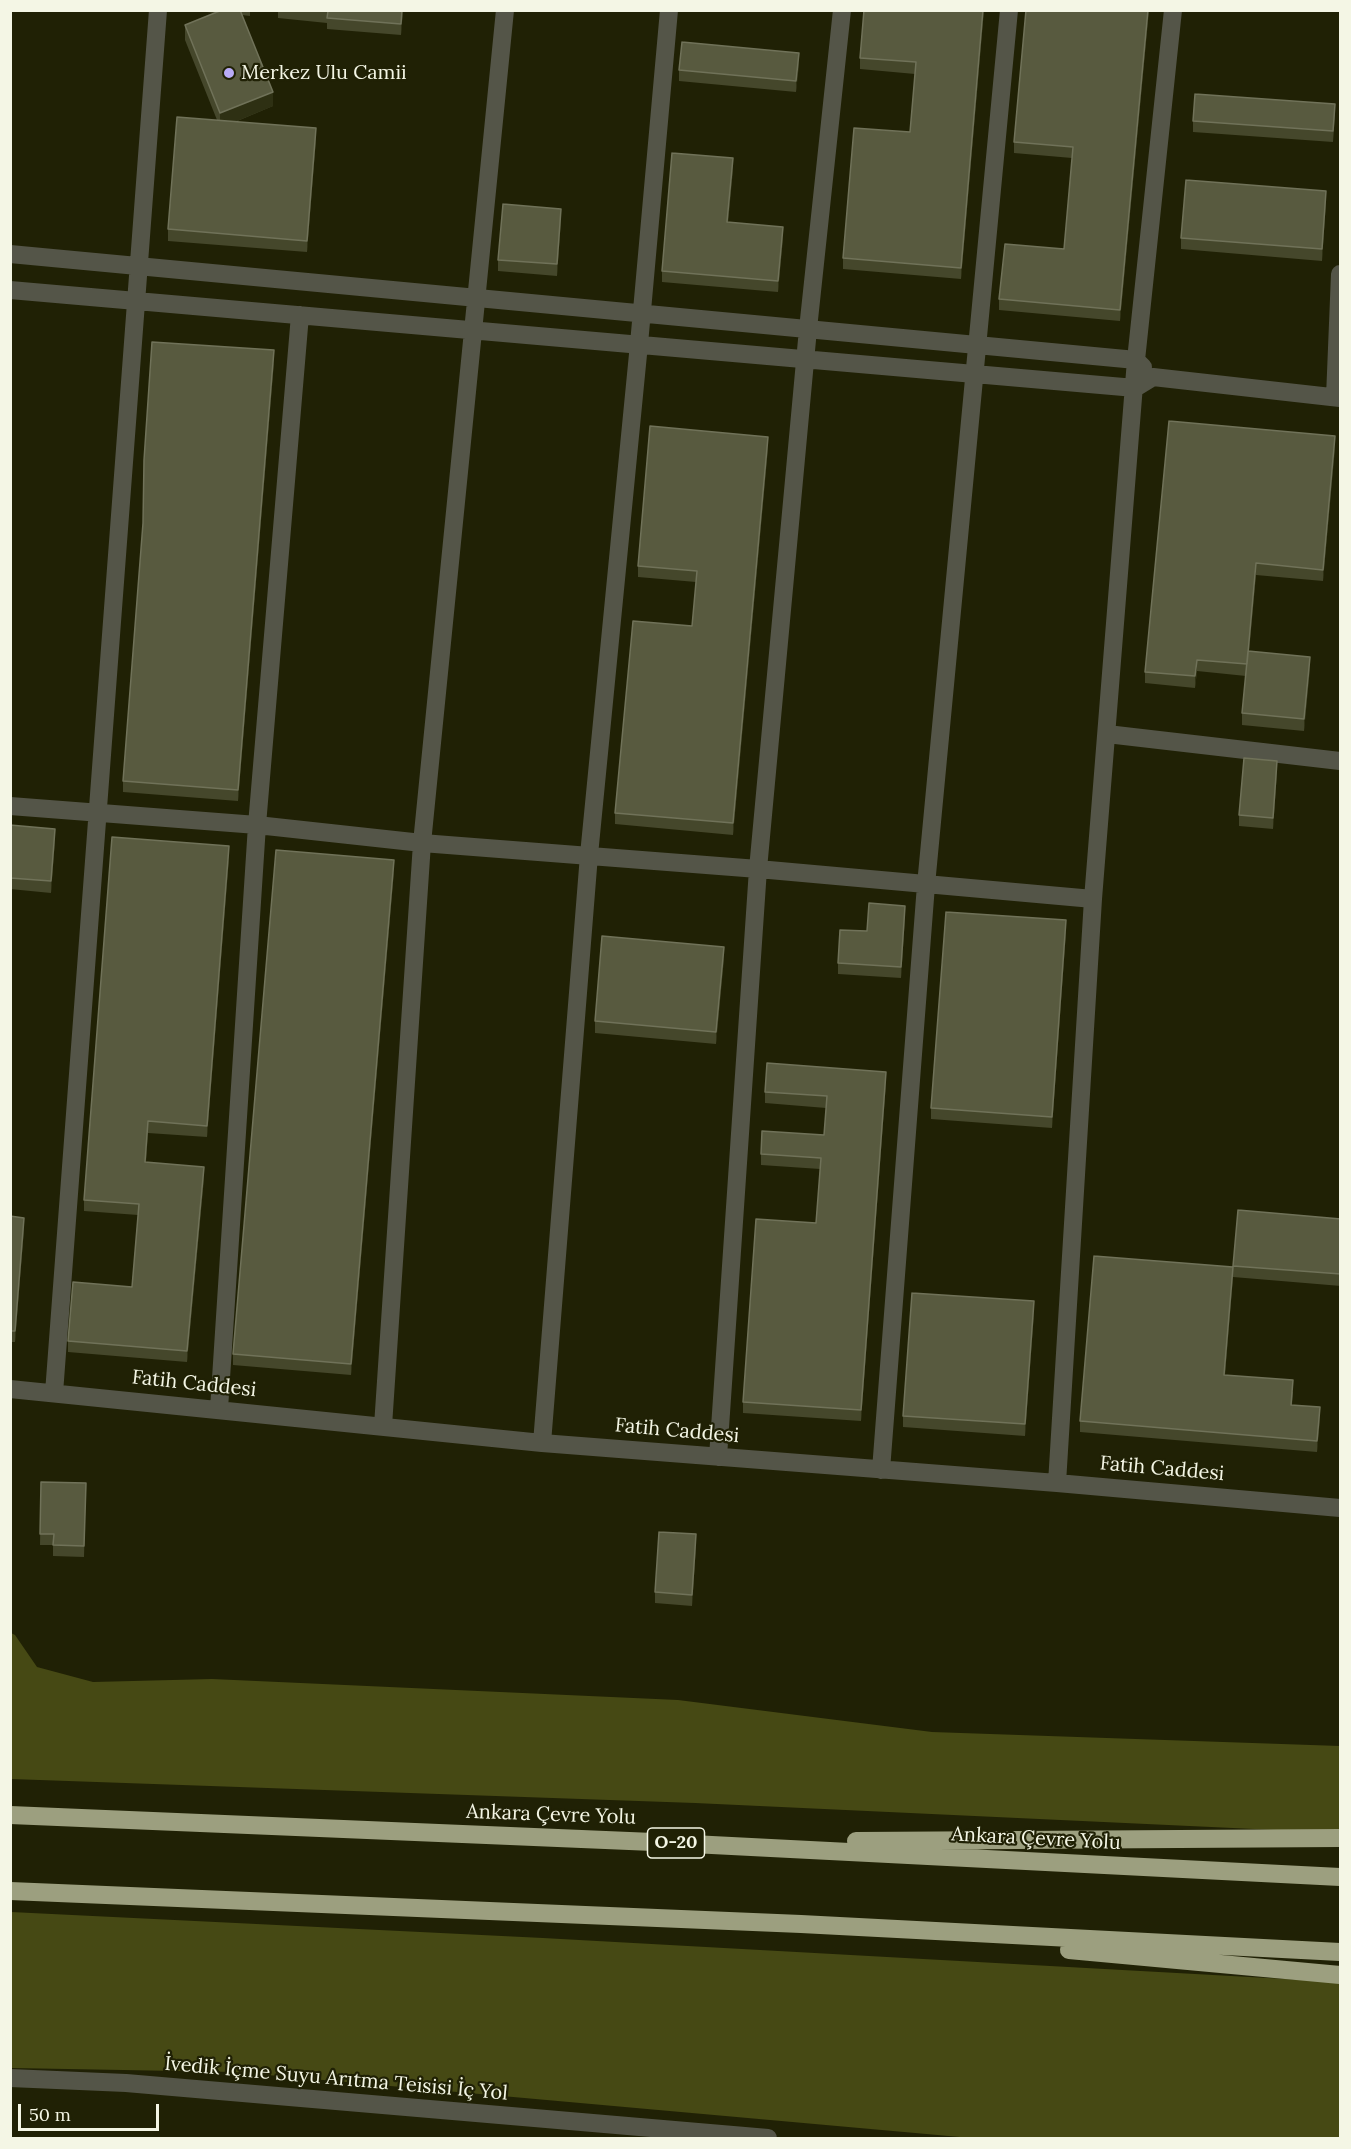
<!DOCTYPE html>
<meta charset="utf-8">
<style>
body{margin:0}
#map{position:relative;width:1351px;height:2149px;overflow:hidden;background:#202105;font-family:Lora,serif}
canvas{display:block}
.frame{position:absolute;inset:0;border:12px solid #f4f6e5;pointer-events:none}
.scale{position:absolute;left:18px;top:2104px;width:141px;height:27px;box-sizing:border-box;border:3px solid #f4f6e5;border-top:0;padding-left:8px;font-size:18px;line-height:21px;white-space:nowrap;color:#f4f6e5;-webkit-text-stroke:4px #202105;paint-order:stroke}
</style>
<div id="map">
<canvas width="1351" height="2149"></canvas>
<div class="frame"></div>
<div class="scale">50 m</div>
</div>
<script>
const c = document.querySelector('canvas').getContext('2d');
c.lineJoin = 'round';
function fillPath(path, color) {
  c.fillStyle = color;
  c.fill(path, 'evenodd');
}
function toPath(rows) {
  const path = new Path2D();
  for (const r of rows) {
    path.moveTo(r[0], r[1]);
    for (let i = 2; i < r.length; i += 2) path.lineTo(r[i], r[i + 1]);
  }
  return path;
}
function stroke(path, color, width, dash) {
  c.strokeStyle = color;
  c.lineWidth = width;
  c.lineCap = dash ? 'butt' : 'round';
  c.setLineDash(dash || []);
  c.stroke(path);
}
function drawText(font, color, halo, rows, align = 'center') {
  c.font = font + ' Lora,serif';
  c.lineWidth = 4.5;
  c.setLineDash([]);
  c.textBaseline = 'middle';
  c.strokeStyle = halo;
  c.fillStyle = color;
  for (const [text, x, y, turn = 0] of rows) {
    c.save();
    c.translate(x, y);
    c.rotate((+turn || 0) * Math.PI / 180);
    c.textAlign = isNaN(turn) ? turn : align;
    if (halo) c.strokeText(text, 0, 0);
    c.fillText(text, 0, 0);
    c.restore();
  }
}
fillPath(toPath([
 [11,1633,15,1635,37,1667,93,1682,212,1679,678,1700,932,1732,1340,1746,1340,1833,695,1803,11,1779],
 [11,1912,543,1938,1340,1982,1340,2138,971,2138,234,2072,11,2068]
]), '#464914');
stroke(toPath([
 [10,254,1136,360,1143,367],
 [10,290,1135,388,1153,377,1340,398],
 [1335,397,1340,274],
 [1107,734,1340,761],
 [10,806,257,825,422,843,758,869,1093,899],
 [10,1389,542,1443,1057,1483,1340,1508],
 [54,1393,158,10],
 [219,1409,257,825,300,315],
 [383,1426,422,843,505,10],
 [542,1443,589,855,639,344,669,10],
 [718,1457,758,869,808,329,842,10],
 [881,1470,926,885,1009,10],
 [1057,1483,1093,899,1136,360,1173,10],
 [10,2078,126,2083,768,2138]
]), '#545548', 18);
stroke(toPath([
 [10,1815,653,1842,1340,1877],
 [856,1841,1340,1838],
 [10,1891,801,1924,1340,1952],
 [1069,1950,1340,1975]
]), '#9c9f7f', 18);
fillPath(toPath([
 [198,10,250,10,250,16,242,15,273,106,235,122,316,139,307,252,168,241,168,229,217,120,185,40,185,25,216,13,198,11],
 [278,10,403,10,401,35,327,29,327,23,278,18],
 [864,10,984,10,961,279,843,269,843,258,910,132,915,74,860,69,860,58],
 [1026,10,1149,10,1120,321,999,310,999,299,1064,249,1072,158,1014,153,1014,142],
 [799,64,796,92,679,81,679,70],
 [1335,115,1333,142,1193,132,1193,121],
 [733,169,728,223,783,238,778,292,662,282,662,271],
 [1326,202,1322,261,1181,249,1181,238],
 [561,220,557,276,498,271,498,260],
 [274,362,238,801,123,792,123,781],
 [768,448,733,835,615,824,615,813,692,626,696,582,638,577,638,566],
 [1335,448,1323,581,1256,575,1249,651,1310,668,1304,731,1242,725,1242,713,1246,676,1197,671,1195,688,1145,683,1145,672],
 [1277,772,1273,829,1239,826,1239,815],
 [10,825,55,840,51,893,10,889],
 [229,858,207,1137,148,1133,146,1162,204,1178,187,1362,68,1352,68,1341,132,1287,138,1215,84,1211,84,1200],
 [394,871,351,1375,233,1365,233,1354],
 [905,917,901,978,838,974,838,963,867,931],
 [1066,932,1052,1128,931,1119,931,1108],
 [724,958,716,1044,595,1033,595,1021],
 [886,1083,861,1421,743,1413,743,1402,816,1223,820,1169,761,1165,761,1154,824,1135,826,1108,765,1103,765,1092],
 [1238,1210,1341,1219,1341,1286,1233,1277,1225,1375,1293,1392,1292,1405,1320,1418,1317,1452,1080,1432,1080,1421,1233,1267],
 [10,1216,24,1229,15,1342,10,1342],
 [1034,1313,1025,1436,903,1427,903,1416],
 [41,1482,86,1483,84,1557,53,1556,53,1545,40,1545],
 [696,1546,692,1606,655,1603,655,1592]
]), '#45472b');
fillPath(toPath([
 [402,10,403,10,401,35,401,24],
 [983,10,984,10,961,279,961,268],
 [1148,10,1149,10,1120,321,1120,310],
 [799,53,799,64,796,92,796,81],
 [273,92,273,106,220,128,220,113],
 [316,128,316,139,307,252,307,241],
 [733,158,733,169,727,234,727,222],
 [1326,191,1326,202,1322,261,1322,249],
 [561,209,561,220,557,276,557,264],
 [783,227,783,238,778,292,778,281],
 [274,350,274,362,238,801,238,790],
 [1335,436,1335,448,1323,581,1323,570],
 [768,437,768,448,733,835,733,823],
 [1256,563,1256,575,1247,676,1247,664],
 [1310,657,1310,668,1304,731,1304,719],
 [1197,660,1197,671,1195,688,1195,676],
 [1277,761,1277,772,1273,829,1273,818],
 [55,829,55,840,51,893,51,881],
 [229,846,229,858,207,1137,207,1126],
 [394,860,394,871,351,1375,351,1364],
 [905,906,905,917,901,978,901,967],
 [1066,920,1066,932,1052,1128,1052,1117],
 [724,947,724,958,716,1044,716,1032],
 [886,1072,886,1083,861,1421,861,1410],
 [148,1121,148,1133,145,1174,145,1162],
 [204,1167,204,1178,187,1362,187,1351],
 [24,1218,24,1229,15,1342,15,1331],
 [1233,1267,1233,1278,1224,1386,1224,1375],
 [1034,1301,1034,1313,1025,1436,1025,1424],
 [1320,1407,1320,1418,1317,1452,1317,1441],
 [696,1534,696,1546,692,1606,692,1595]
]), '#2e3013');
const building = toPath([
 [222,10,240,10,273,92,220,113,185,25,222,10],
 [316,10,402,10,401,24,327,18,328,11,316,10],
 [864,10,983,10,961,268,843,258,854,128,910,132,916,62,860,58,864,10],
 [1026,10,1148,10,1120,310,999,299,1005,244,1064,249,1073,147,1014,142,1026,10],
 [682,42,799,53,796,81,679,70,682,42],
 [1195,94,1335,104,1333,131,1193,121,1195,94],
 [177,117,316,128,307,241,168,229,177,117],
 [672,153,733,158,727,222,783,227,778,281,662,271,672,153],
 [1186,180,1326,191,1322,249,1181,238,1186,180],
 [503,204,561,209,557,264,498,260,503,204],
 [152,342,274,350,238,790,123,781,143,523,144,460,152,342],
 [1169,421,1335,436,1323,570,1256,563,1247,664,1197,660,1195,676,1145,672,1169,421],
 [650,426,768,437,733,823,615,813,633,621,692,626,697,571,638,566,650,426],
 [1248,651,1310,657,1304,719,1242,713,1248,651],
 [1244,758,1277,761,1273,818,1239,815,1244,758],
 [10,825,55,829,51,881,10,878,10,825],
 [112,837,229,846,207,1126,148,1121,145,1162,204,1167,187,1351,68,1341,73,1282,132,1287,139,1204,84,1200,112,837],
 [276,850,394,860,351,1364,233,1354,276,850],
 [869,903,905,906,901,967,838,963,840,930,867,931,869,903],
 [946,912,1066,920,1052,1117,931,1108,946,912],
 [602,936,724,947,716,1032,595,1021,602,936],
 [767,1063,886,1072,861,1410,743,1402,756,1219,816,1223,821,1158,761,1154,762,1131,824,1135,827,1096,765,1092,767,1063],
 [1238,1210,1341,1219,1341,1274,1233,1266,1238,1210],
 [10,1216,24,1218,15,1331,10,1331,10,1216],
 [1094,1256,1233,1267,1224,1375,1293,1380,1291,1405,1320,1407,1317,1441,1080,1421,1094,1256],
 [912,1293,1034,1301,1025,1424,903,1416,912,1293],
 [41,1482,86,1483,84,1546,53,1545,54,1534,40,1534,41,1482],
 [659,1532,696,1534,692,1595,655,1592,659,1532]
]);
fillPath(building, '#585a3f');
stroke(building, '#707259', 1.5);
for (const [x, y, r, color] of [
 [229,73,6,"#b9abf7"]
]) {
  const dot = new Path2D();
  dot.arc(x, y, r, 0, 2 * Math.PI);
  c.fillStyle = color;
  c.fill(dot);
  stroke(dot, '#202105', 2);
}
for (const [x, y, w] of [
 [676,1843,57]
]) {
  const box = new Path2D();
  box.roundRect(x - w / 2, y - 15, w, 30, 4.5);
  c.fillStyle = '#202105';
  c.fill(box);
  stroke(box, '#f4f6e5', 1.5);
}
drawText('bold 18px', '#f4f6e5', null, [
 ["O-20",676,1843]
]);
drawText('20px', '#f4f6e5', '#202105', [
 ["Merkez Ulu Camii",241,73]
], 'left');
drawText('20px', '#f4f6e5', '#202105', [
 ["Fatih Caddesi",194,1384,6],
 ["Fatih Caddesi",677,1431,5],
 ["Fatih Caddesi",1162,1469,5],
 ["Ankara Çevre Yolu",551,1815,2],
 ["Ankara Çevre Yolu",1036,1839,3],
 ["İvedik İçme Suyu Arıtma Teisisi İç Yol",336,2079,5]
]);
</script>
